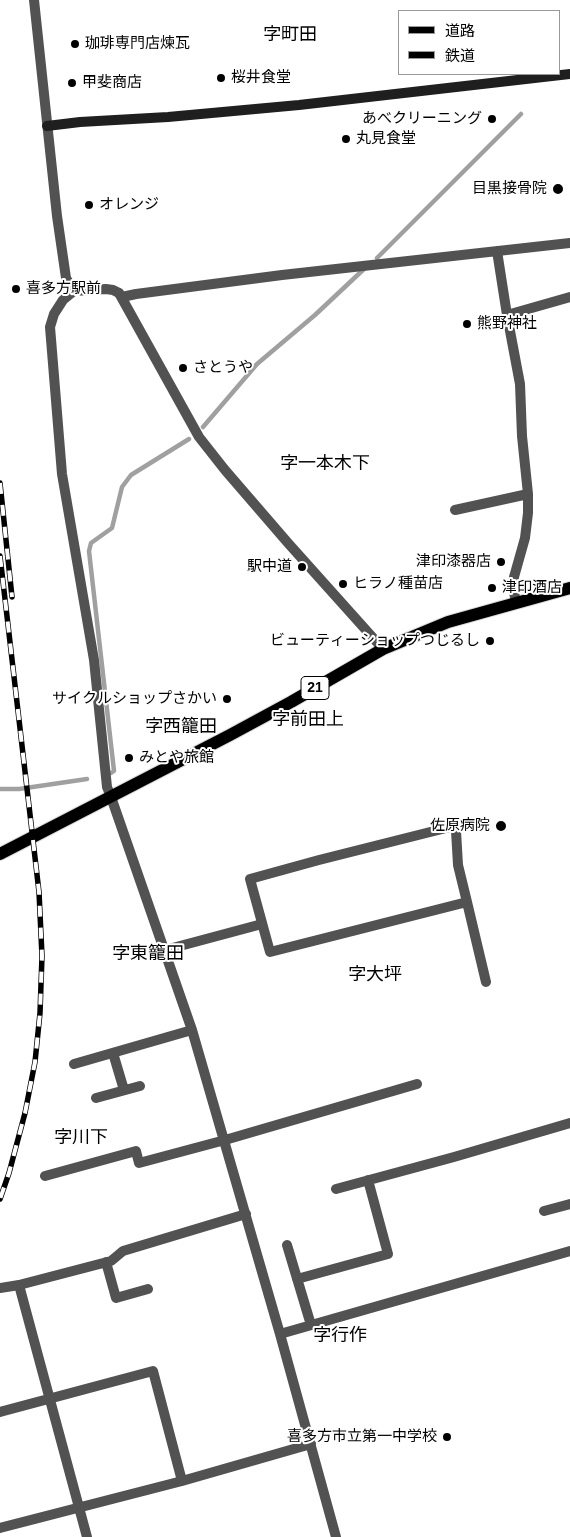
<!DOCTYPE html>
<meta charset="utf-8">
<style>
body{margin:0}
#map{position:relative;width:570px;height:1537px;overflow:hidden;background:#fff;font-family:Helvetica,"Noto Sans JP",sans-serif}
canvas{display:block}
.legend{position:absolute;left:398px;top:10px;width:162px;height:65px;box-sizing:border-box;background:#fff;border:1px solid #999;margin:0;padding:6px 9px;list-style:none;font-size:15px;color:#000}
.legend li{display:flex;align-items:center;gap:10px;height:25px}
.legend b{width:25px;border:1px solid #999}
</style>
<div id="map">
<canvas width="570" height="1537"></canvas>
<ul class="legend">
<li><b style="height:6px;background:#000"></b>道路</li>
<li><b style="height:6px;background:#000"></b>鉄道</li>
</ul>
</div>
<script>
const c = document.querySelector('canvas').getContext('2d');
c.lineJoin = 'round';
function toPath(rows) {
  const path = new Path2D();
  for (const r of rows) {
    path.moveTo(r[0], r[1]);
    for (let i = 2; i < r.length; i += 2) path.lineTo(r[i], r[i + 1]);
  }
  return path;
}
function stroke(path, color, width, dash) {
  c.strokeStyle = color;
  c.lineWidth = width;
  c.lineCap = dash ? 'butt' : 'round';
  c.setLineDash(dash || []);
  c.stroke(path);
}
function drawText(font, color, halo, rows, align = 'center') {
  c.font = font + ' Helvetica,"Noto Sans JP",sans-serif';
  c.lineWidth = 4;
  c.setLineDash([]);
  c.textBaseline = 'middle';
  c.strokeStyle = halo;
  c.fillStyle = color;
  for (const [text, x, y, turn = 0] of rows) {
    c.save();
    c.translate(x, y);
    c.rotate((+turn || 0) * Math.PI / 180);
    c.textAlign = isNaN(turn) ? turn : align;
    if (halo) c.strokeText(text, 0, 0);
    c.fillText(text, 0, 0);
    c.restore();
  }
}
stroke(toPath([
 [377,258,521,114],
 [203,427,257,364,315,315,364,269],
 [111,773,114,771,89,551,91,543,112,528,122,487,131,475,189,439],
 [0,789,19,789,87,779]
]), '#a0a0a0', 4.5);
const primary = toPath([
 [0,854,230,735,291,702,383,649,448,622,570,588]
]);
stroke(primary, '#dbdbdb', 14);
stroke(toPath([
 [497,251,507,315,520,384,522,436,528,494,528,513,525,538,514,577,513,588,516,602],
 [74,291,63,300,54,314,50,327,62,474,94,660,107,787,111,797,192,1030,280,1334,336,1537],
 [119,293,199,437,225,470,288,543,383,649],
 [122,297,136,294,282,275,570,243],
 [507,315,570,297],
 [455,510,528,494],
 [467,902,270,952,250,879,319,860,454,826,456,831,458,865,467,902,486,982],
 [165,950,262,924],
 [113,1053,124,1090],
 [74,1064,192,1030],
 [96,1098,140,1086],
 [45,1176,136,1151,139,1163,225,1140,417,1084],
 [336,1189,454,1157,570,1123],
 [544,1211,570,1204],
 [287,1245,311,1325],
 [106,1262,116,1298,148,1289],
 [297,1279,388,1254,368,1180],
 [19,1285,87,1537],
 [0,1288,19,1285,111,1261,123,1251,246,1214],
 [280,1334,570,1251],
 [0,1412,153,1371,182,1481],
 [0,1528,182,1481,311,1444]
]), '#525252', 10);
stroke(toPath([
 [34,0,57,216,66,278,74,291,106,289,113,290,119,293]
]), '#525252', 10);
stroke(toPath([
 [47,126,80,122,168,117,299,105,570,74]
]), '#1f1f1f', 10);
stroke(primary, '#000', 12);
const rail = toPath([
 [0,483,12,597],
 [0,556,39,892,42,956,40,1013,35,1062,25,1113,9,1173,0,1199]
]);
stroke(rail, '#000', 5.5);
stroke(rail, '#fff', 4, [11]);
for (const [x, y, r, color] of [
 [75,44,5,"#000"],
 [221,78,5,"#000"],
 [72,83,5,"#000"],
 [492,119,5,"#000"],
 [346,139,5,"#000"],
 [558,189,6,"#000"],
 [89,205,5,"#000"],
 [16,289,5,"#000"],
 [467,324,5,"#000"],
 [183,368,5,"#000"],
 [501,562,5,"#000"],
 [302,567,5,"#000"],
 [343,584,5,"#000"],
 [492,588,5,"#000"],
 [490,641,5,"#000"],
 [227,699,5,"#000"],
 [129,758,5,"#000"],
 [501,826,6,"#000"],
 [447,1437,5,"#000"]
]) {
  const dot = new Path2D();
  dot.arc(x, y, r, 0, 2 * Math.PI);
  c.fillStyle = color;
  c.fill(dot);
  stroke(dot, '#fff', 2);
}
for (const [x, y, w] of [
 [315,688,28]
]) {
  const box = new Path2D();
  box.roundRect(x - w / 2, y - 11.5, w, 23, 4);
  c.fillStyle = '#fff';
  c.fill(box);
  stroke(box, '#000', 1);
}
drawText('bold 14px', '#000', null, [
 ["21",315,688]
]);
drawText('15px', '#000', '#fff', [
 ["珈琲専門店煉瓦",85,44],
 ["桜井食堂",231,78],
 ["甲斐商店",82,83],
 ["あべクリーニング",482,119,"right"],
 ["丸見食堂",356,139],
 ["目黒接骨院",547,189,"right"],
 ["オレンジ",99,205],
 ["喜多方駅前",26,289],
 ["熊野神社",477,324],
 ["さとうや",193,368],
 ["津印漆器店",491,562,"right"],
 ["駅中道",292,567,"right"],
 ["ヒラノ種苗店",353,584],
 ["津印酒店",502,588],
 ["ビューティーショップつじるし",480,641,"right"],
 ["サイクルショップさかい",217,699,"right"],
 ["みとや旅館",139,758],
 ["佐原病院",490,826,"right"],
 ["喜多方市立第一中学校",437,1437,"right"]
], 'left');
drawText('18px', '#000', '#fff', [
 ["字町田",290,35],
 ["字一本木下",325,464],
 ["字前田上",308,720],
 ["字西籠田",181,727],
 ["字東籠田",148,954],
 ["字大坪",375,975],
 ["字川下",81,1138],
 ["字行作",340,1336]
]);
</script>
